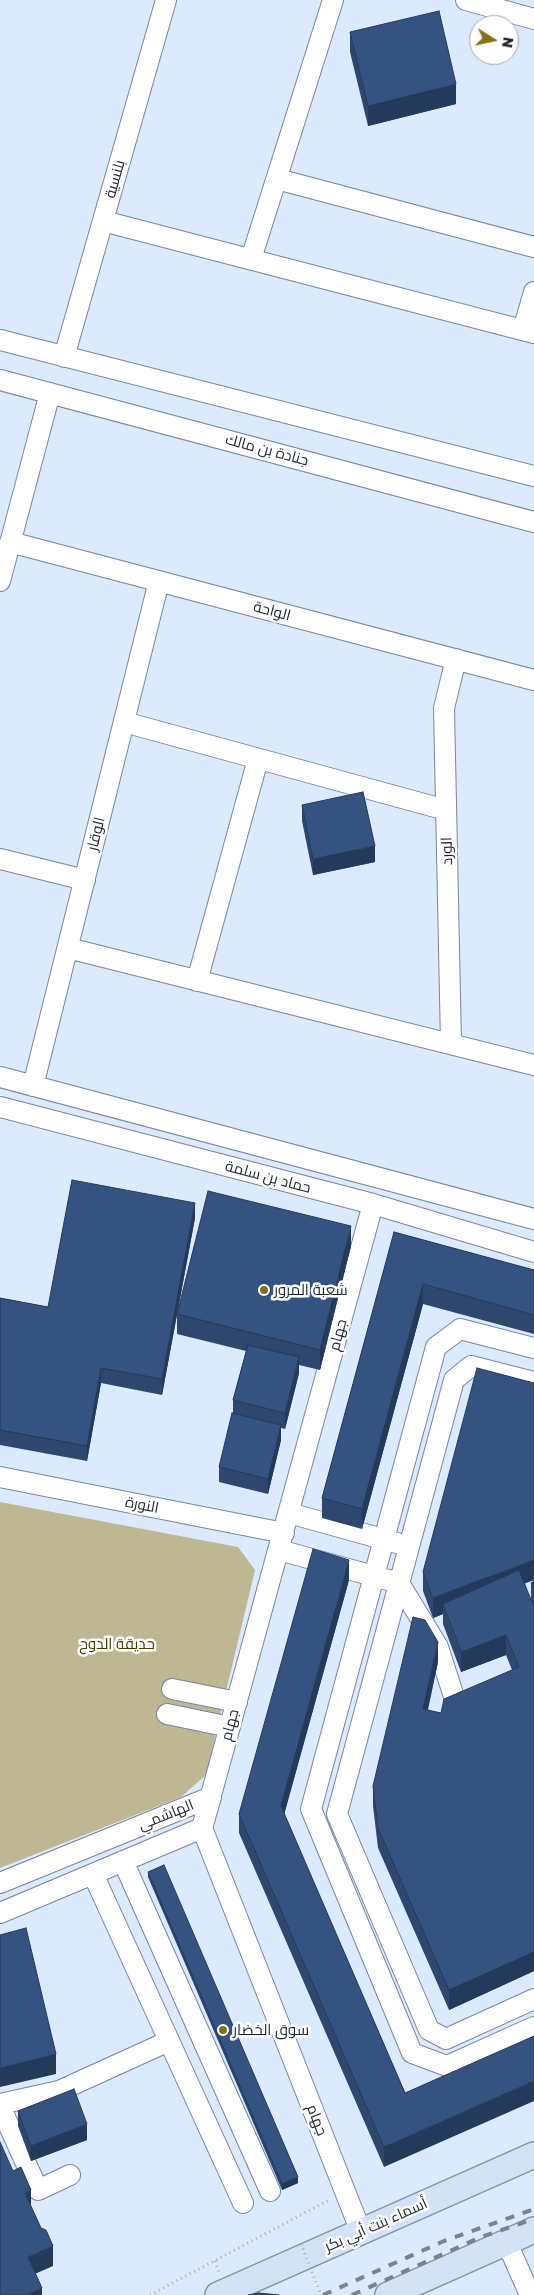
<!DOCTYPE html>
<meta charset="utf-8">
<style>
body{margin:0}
#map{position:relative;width:534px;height:2295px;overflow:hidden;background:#dceafe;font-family:"Golos Text",sans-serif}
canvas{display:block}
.north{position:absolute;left:469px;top:15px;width:50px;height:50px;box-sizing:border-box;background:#fff;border:1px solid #a5a7ab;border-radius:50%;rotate:100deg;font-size:14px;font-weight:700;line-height:20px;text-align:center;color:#1d242d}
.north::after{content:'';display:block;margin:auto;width:18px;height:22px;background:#857111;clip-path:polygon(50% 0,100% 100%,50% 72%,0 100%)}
</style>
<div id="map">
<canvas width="534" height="2295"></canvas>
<div class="north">N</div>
</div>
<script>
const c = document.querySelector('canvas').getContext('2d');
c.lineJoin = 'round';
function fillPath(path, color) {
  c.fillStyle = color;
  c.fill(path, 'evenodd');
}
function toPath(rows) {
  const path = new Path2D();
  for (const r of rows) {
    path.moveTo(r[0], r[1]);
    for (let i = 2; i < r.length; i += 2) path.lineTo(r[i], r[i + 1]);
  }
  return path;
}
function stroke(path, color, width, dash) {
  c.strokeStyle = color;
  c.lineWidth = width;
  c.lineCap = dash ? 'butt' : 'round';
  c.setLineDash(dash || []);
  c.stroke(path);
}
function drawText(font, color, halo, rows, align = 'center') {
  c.font = font + ' "Golos Text",Cairo,sans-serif';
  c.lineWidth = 5;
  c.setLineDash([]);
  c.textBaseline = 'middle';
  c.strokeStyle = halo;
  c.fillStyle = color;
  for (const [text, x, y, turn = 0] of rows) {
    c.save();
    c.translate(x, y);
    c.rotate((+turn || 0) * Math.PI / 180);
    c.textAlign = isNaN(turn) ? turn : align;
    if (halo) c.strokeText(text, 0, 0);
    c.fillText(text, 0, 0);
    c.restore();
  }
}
fillPath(toPath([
 [0,1502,238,1547,255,1570,206,1775,181,1797,0,1868]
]), '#bfb692');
const minor = toPath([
 [466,0,534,19],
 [277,179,534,247],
 [103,221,534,333],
 [251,259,333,0],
 [523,330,534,292],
 [0,340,534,476],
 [64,357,166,0],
 [0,380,534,522],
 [10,542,534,680],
 [0,581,50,393],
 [124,722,446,810],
 [0,859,85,880],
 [68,948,534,1065],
 [197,981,258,759],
 [451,1044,444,708,456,659],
 [0,1077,534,1219],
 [33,1086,159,581],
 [0,1107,373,1204,534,1252],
 [534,1348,460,1329,436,1347,311,1809,412,2053,447,2066,534,2027],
 [534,1382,471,1366,454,1380,337,1814,429,2030,446,2039,534,1999],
 [0,1477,284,1533],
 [289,1513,397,1543],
 [279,1550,399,1583,438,1647,456,1703],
 [172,1689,237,1702],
 [167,1714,230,1727],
 [123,1861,270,2191],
 [93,1874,243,2203],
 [0,1883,211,1797,202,1828,0,1913],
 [0,2104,59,2091,169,2041],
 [0,2106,38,2190,70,2175],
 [361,2232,202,1828,373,1204],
 [507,2243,530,2295]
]);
const major = toPath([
 [218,2295,534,2155],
 [388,2295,534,2230]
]);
stroke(minor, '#77869d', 22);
stroke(major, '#8293ac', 28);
stroke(toPath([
 [215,2261,219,2272],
 [150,2295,331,2199]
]), '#a1acbd', 3, [1, 4]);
stroke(minor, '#fff', 20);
stroke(major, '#d4e2f6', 25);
stroke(toPath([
 [323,2295,444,2241,534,2209],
 [352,2295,481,2237,534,2219]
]), '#788290', 4, [9, 9]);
stroke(toPath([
 [301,2244,321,2295]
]), '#a1acbd', 3, [1, 4]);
fillPath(toPath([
 [350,32,456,104,368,126,350,52],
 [302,805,375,862,313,875,302,821],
 [195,1218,162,1395,101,1383,87,1461,0,1445,0,1298,48,1307],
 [394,1232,534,1270,534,1334,423,1304,362,1529,322,1518,322,1498],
 [351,1246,320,1370,299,1365,299,1373,285,1429,281,1428,281,1440,268,1494,219,1482,219,1467,233,1413,233,1400,246,1351,177,1334,177,1314],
 [423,1572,534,1580,524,1583,531,1600,531,1583,534,1581,534,1971,449,2010,378,1848,373,1806,373,1786,438,1662,428,1710,441,1713,512,1670,506,1655,461,1672,443,1624,443,1614,433,1618,423,1591],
 [349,1580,284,1814,405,2093,384,2167,239,1833,239,1814],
 [148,1872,298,2183,282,2190,148,1877],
 [18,2111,87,2140,31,2161,18,2126]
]), '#2d476f');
fillPath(toPath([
 [456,84,456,104,368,126,368,106],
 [375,846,375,862,313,875,313,859],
 [195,1203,195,1218,162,1395,162,1379],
 [351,1226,351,1246,320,1370,320,1350],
 [423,1284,423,1304,362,1529,362,1509],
 [299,1357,299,1373,285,1429,285,1413],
 [101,1368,101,1383,87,1461,87,1446],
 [281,1425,281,1440,268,1494,268,1479],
 [349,1560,349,1580,281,1826,281,1806],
 [534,1560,534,1580,447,1613,443,1604,443,1614,433,1618,433,1598],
 [506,1635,506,1655,461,1672,461,1652],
 [438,1642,438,1662,423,1729,423,1709],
 [534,1952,534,1971,449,2010,449,1990],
 [56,2054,56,2074,0,2087,0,2068],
 [534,2081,534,2101,384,2167,384,2147],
 [87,2124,87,2140,31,2161,31,2146],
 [298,2177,298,2183,282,2190,282,2184],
 [31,2190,31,2210,25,2193],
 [53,2246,53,2266,28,2277,28,2257],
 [42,2288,42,2295,27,2295]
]), '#243a5a');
const building = toPath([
 [439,11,456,84,368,106,350,32,439,11],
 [363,792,375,846,313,859,302,805,363,792],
 [72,1180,195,1203,162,1379,101,1368,87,1446,0,1430,0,1298,48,1307,72,1180],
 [208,1191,351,1226,320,1350,177,1314,208,1191],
 [394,1232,534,1270,534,1315,423,1284,362,1509,322,1498,394,1232],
 [248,1345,299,1357,285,1413,233,1400,248,1345],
 [477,1368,534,1383,534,1560,433,1598,423,1572,477,1368],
 [232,1413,281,1425,268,1479,219,1467,232,1413],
 [313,1549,349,1560,281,1806,405,2093,534,2036,534,2081,384,2147,239,1814,313,1549],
 [519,1570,534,1607,534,1952,449,1990,378,1828,373,1786,413,1617,425,1620,438,1642,423,1709,441,1713,444,1699,519,1667,506,1635,461,1652,443,1604,519,1570],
 [534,1581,534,1589,531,1583,534,1581],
 [164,1865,298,2177,282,2184,148,1872,164,1865],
 [26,1928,56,2054,0,2068,0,1935,26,1928],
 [74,2089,87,2124,31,2146,18,2111,74,2089],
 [0,2142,13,2171,21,2167,31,2190,25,2193,41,2228,46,2230,53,2246,28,2257,42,2288,27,2295,0,2295,0,2142],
 [259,2293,279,2295,248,2295,259,2293]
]);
fillPath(building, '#345381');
stroke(building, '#243a5a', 1);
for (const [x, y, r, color] of [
 [264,1290,5,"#857111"],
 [223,2030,5,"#857111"]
]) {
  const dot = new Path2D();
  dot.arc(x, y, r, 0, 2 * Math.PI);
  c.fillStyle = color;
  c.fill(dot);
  stroke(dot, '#fff', 2);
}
drawText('15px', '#1d242d', '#fff', [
 ["بلنسية",115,179,-74],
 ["جنادة بن مالك",267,450,15],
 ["الواحة",272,611,15],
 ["الوقار",96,834,-76],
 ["الورد",447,851,-91],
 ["حماد بن سلمة",268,1177,15],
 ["جهام",338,1335,-75],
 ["النورة",142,1505,11],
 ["جهام",230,1725,-75],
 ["الهاشمي",166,1815,-22],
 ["جهام",317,2120,69],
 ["أسماء بنت أبي بكر",376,2225,-24]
]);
drawText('15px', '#1d242d', '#fff', [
 ["شعبة المرور",274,1290],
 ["سوق الخضار",233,2030]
], 'left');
drawText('15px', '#453905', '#fff', [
 ["حديقة الدوح",117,1644]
]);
</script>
